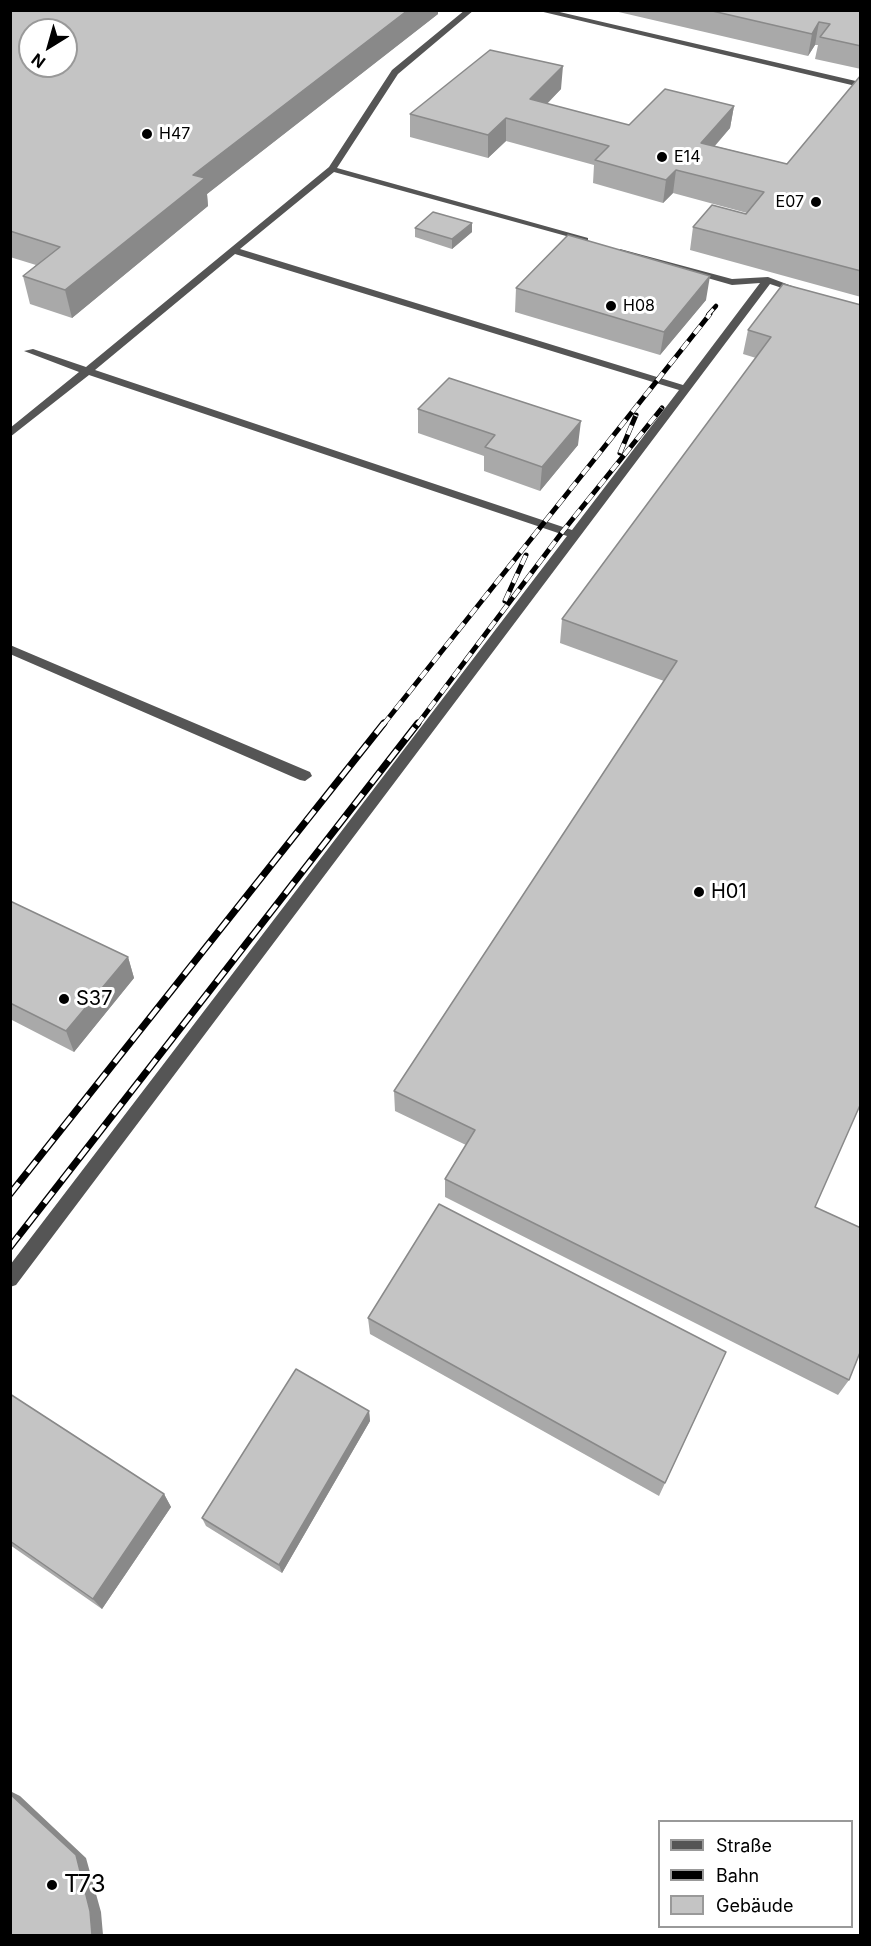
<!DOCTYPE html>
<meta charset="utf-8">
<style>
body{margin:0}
#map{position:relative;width:871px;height:1946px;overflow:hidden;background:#fff;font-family:Inter,sans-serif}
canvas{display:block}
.frame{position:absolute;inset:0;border:12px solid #000;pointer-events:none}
.legend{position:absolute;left:658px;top:1820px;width:195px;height:108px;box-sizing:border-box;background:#fff;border:2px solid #999;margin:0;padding:8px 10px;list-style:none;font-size:18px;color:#000}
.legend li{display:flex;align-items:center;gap:12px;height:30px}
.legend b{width:30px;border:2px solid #999}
.north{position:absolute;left:18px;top:18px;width:60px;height:60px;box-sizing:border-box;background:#fff;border:2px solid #999;border-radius:50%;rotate:217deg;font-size:16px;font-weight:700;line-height:24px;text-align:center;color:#000}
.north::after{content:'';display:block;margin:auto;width:21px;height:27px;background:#000;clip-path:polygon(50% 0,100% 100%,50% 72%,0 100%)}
</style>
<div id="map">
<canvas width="871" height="1946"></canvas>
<div class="frame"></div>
<ul class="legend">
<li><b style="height:8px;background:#555"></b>Straße</li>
<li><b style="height:8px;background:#000"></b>Bahn</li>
<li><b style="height:16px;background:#c4c4c4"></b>Gebäude</li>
</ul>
<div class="north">N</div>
</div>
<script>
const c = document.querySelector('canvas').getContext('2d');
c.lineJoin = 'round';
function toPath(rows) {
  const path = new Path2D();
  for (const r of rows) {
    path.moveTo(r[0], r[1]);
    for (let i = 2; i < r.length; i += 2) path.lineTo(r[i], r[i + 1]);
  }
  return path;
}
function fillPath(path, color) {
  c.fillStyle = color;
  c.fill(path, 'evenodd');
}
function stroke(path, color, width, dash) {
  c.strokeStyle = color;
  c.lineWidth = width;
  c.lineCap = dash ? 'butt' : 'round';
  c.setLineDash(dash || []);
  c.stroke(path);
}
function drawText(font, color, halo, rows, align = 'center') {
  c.font = font + ' Inter,sans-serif';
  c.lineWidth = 6;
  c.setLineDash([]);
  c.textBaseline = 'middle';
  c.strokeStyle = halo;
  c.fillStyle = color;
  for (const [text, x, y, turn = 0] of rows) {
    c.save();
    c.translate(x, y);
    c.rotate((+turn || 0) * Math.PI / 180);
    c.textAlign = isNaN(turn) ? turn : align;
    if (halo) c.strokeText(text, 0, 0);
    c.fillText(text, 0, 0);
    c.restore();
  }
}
fillPath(toPath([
 [465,10,474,10,398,74,337,168,588,238,588,242,334,172,240,249,683,385,760,283,732,285,620,253,620,249,732,279,768,277,805,291,800,294,770,284,16,1285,10,1287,10,1265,567,536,89,375,10,437,10,428,79,372,24,351,33,349,86,367,329,167,392,70,465,10],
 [235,254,679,390,572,530,95,370,235,254],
 [535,10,551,10,860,82,860,87,535,10],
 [10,645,310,772,312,776,305,781,300,780,10,654,10,645]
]), '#555');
const railFar2 = toPath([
 [708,315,716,306]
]);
const railFar1 = toPath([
 [620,453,636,415],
 [505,601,526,555],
 [383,725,710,314],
 [417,725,563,531,662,408]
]);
const rail = toPath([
 [10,1194,384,723],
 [10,1247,418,723]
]);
stroke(railFar2, '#000', 4.5);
stroke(railFar1, '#000', 5);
stroke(rail, '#000', 7);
stroke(railFar2, '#fff', 3, [8]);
stroke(railFar1, '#fff', 4, [10]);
stroke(rail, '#fff', 4.5, [14]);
fillPath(toPath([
 [10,10,438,14,207,194,208,206,72,318,30,304,23,276,36,265,10,257],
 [610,10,861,10,861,69,815,59,818,45,815,45,808,56],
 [861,75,861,297,690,250,693,227,746,214,747,213,673,193,663,203,593,183,594,165,506,141,488,158,410,137,410,114,561,89,547,104,629,125,734,106,730,128,715,146,787,164],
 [472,223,472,232,452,249,415,237,415,228],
 [783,284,815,1207,849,1380,838,1395,445,1197,445,1179,466,1145,395,1111,394,1091,664,681,560,643,562,619,756,358,743,354,748,330],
 [516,288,706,300,660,355,515,312],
 [418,409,578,445,540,491,484,471,484,456,418,433],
 [10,901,128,957,134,978,74,1052,10,1019],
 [368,1318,726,1352,659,1496,370,1334],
 [10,1394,164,1494,171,1507,102,1609,10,1545],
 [369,1411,370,1421,282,1573,206,1526,202,1518]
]), '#a9a9a9');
fillPath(toPath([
 [408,10,438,10,438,14,207,194,208,206,72,318,65,290,193,175],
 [819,22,815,45,808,56,812,34],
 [563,66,561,89,529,122,530,99],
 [734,106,730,128,697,166,701,143],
 [506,118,506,141,488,158,488,135],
 [676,170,673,193,663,203,666,180],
 [472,223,472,232,452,249,452,239],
 [710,276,706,300,660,355,664,332],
 [581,421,578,445,540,491,542,467],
 [128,957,134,978,74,1052,66,1031],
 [369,1411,370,1421,282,1573,279,1565],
 [164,1494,171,1507,102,1609,93,1599],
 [10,1791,20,1796,86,1858,101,1912,103,1935,92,1935,10,1794]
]), '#898989');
const building = toPath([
 [10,10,408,10,193,175,205,178,65,290,23,276,60,247,10,231,10,10],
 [30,30,66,30,66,66,30,66,30,30],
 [708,10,861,10,861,46,820,37,830,24,819,22,812,34,708,10],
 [490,50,563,66,530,99,629,125,665,89,734,106,701,143,787,164,861,75,861,271,693,227,712,205,746,214,764,192,676,170,666,180,595,160,609,146,506,118,488,135,410,114,490,50],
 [433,212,472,223,452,239,415,228,433,212],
 [568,235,710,276,664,332,516,288,568,235],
 [783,284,861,305,861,1103,815,1207,861,1228,861,1350,849,1380,445,1179,475,1130,394,1091,677,661,562,619,771,337,748,330,783,284],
 [449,378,581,421,542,467,485,447,495,435,418,409,449,378],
 [10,901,128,957,66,1031,10,1003,10,901],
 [439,1204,726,1352,665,1483,368,1318,439,1204],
 [296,1369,369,1411,279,1565,202,1518,296,1369],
 [10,1394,164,1494,93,1599,10,1541,10,1394],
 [10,1794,76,1855,90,1911,92,1935,10,1935,10,1794]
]);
fillPath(building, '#c4c4c4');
stroke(building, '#898989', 1.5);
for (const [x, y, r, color] of [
 [147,134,6,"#000"],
 [662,157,6,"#000"],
 [816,202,6,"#000"],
 [611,306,6,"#000"],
 [699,892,6,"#000"],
 [64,999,6,"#000"],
 [52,1885,6,"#000"]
]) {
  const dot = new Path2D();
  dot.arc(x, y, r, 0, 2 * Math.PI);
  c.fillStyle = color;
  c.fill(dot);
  stroke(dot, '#fff', 2);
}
drawText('16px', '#000', '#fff', [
 ["H47",159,134],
 ["E14",674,157],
 ["E07",804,202,"right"],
 ["H08",623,306]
], 'left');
drawText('20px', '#000', '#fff', [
 ["H01",711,892],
 ["S37",76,999]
], 'left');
drawText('24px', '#000', '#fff', [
 ["T73",64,1885]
], 'left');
</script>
